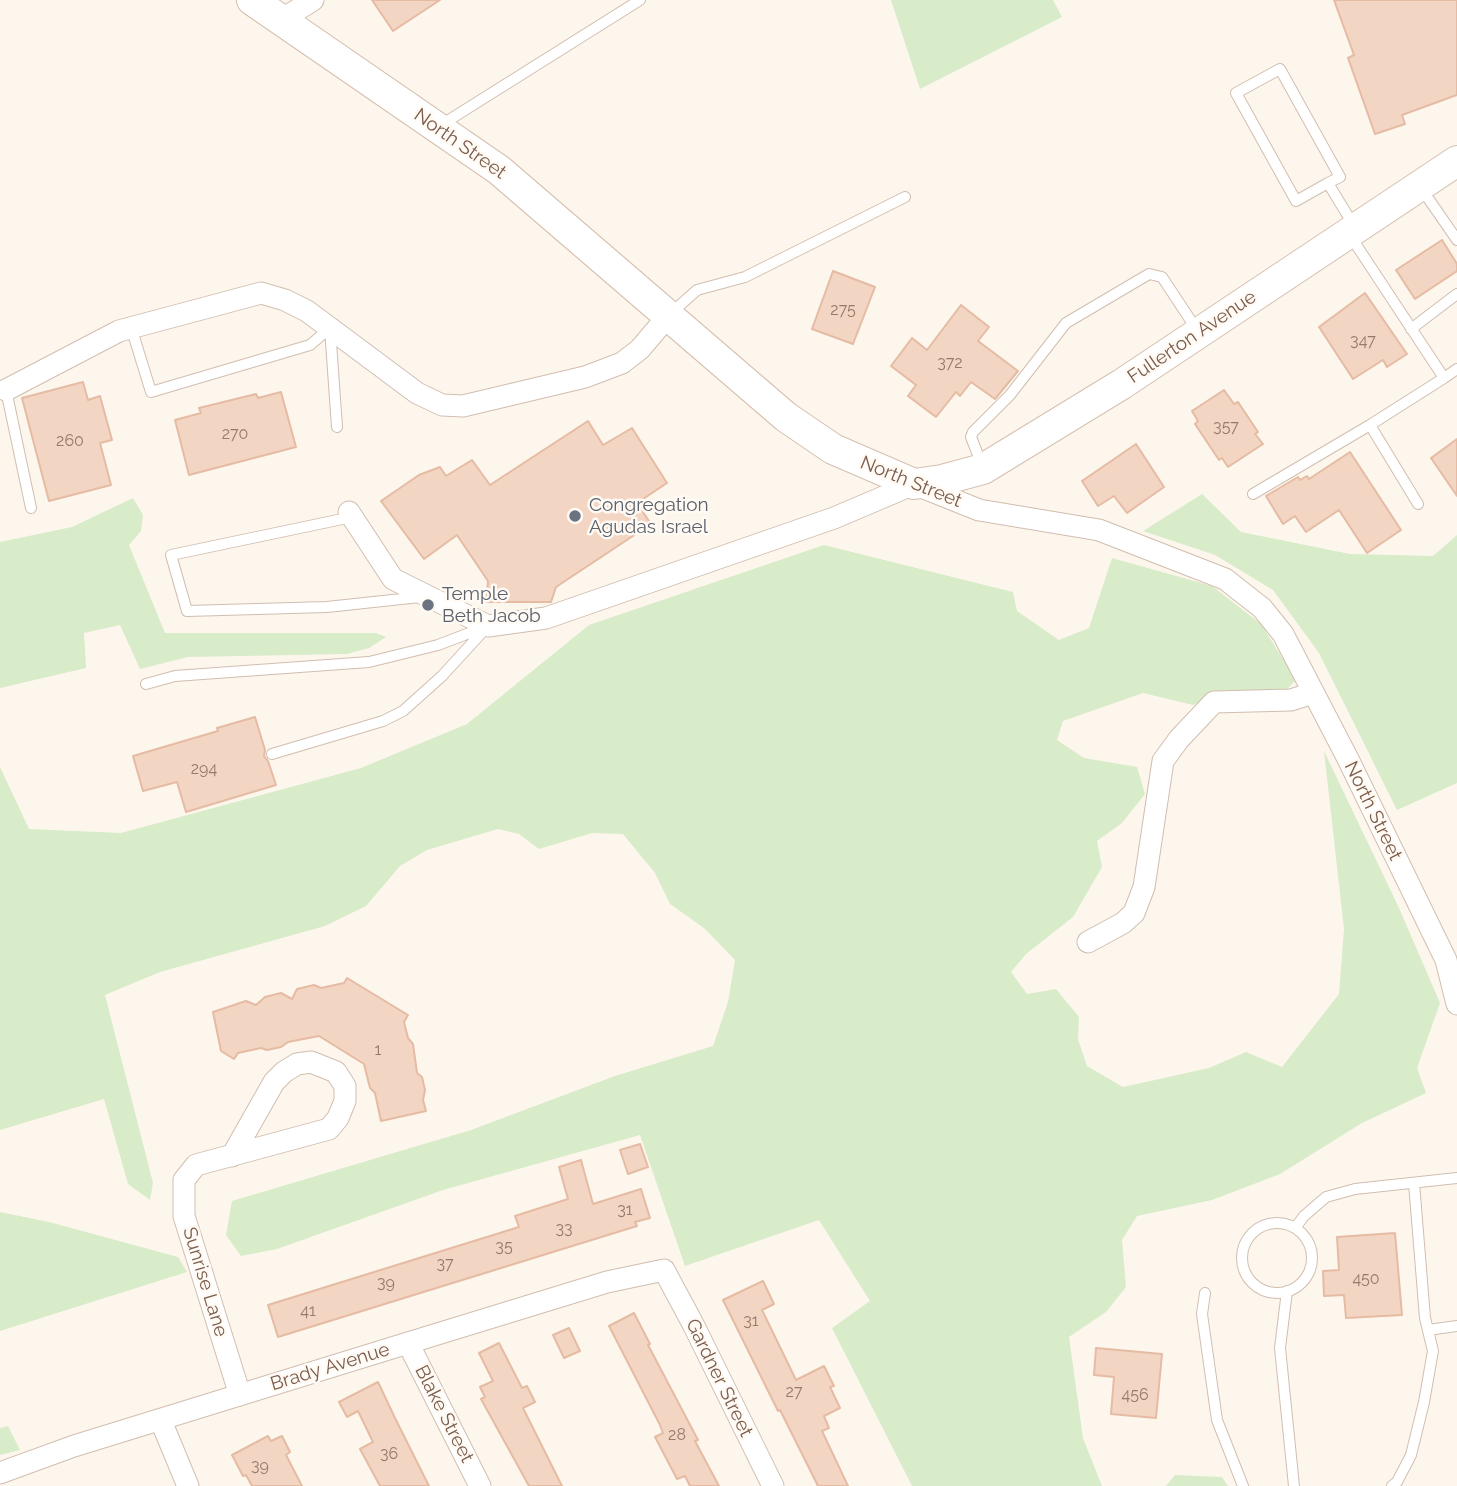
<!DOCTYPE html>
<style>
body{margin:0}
canvas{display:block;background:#fdf6ec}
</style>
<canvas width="1457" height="1486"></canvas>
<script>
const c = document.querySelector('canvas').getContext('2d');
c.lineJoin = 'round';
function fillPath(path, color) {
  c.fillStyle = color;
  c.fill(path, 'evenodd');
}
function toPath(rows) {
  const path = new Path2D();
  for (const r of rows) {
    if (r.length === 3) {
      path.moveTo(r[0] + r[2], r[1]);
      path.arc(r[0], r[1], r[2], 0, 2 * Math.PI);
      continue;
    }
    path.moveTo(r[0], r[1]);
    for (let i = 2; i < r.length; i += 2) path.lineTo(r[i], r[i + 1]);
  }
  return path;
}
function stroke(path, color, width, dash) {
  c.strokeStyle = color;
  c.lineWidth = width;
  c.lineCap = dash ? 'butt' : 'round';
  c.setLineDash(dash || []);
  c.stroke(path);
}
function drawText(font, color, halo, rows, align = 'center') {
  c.font = font + ' Raleway,sans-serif';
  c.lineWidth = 5;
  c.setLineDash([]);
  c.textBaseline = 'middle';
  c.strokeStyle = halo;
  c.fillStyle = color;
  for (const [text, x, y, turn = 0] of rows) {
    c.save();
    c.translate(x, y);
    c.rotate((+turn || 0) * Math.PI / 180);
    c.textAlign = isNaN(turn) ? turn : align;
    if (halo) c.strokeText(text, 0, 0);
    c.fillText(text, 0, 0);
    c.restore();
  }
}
fillPath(toPath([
 [891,0,1053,0,1062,17,920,89],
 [1202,494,1241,532,1350,554,1433,556,1457,535,1457,783,1397,810,1319,653,1273,590,1215,555,1143,531],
 [133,498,143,515,141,531,129,545,165,633,376,633,386,637,369,648,347,654,188,657,140,669,120,625,84,633,86,668,0,688,0,542,72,527],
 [824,545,1013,592,1017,611,1059,640,1089,628,1112,558,1212,586,1261,624,1296,680,1283,693,1216,695,1193,705,1143,693,1063,721,1057,740,1084,758,1137,767,1145,794,1122,823,1097,841,1102,867,1073,917,1026,954,1011,972,1027,994,1056,989,1079,1017,1078,1039,1087,1066,1123,1087,1209,1068,1246,1052,1282,1067,1339,994,1344,929,1324,751,1399,908,1440,1003,1417,1068,1426,1093,1362,1123,1280,1174,1212,1200,1137,1216,1122,1240,1126,1287,1106,1312,1069,1337,1083,1438,1102,1486,912,1486,832,1328,870,1301,819,1220,685,1266,640,1135,443,1190,277,1249,241,1256,226,1235,232,1201,471,1130,615,1076,713,1046,728,1002,735,960,704,928,670,904,655,873,623,834,592,833,539,849,519,834,498,829,427,850,400,866,366,906,325,926,160,972,105,995,153,1183,150,1200,128,1184,104,1099,0,1130,0,767,29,829,121,833,361,768,467,724,589,625],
 [0,1212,49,1222,178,1257,187,1272,0,1331],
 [8,1426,20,1450,0,1455,0,1428],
 [1175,1475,1222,1477,1228,1486,1166,1486]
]), '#d8ecc9');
const building = toPath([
 [372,0,440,0,393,31,372,0],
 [1334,0,1457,0,1457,95,1402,115,1405,124,1375,134,1348,58,1354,55,1334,0],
 [1442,240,1457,264,1457,271,1415,299,1396,270,1442,240],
 [833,271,875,287,853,344,812,329,833,271],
 [1365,293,1407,354,1387,367,1383,360,1353,379,1319,327,1365,293],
 [961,305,989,327,978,341,1018,371,995,399,971,382,960,396,956,392,936,417,908,396,916,385,891,366,912,338,927,350,961,305],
 [83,382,88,400,100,396,112,440,100,443,111,485,49,501,22,398,83,382],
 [1224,390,1234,404,1238,402,1258,432,1255,434,1263,444,1228,467,1222,458,1219,460,1195,424,1198,421,1192,411,1224,390],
 [281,392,296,447,189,475,175,420,201,413,199,408,256,394,258,398,281,392],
 [588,421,603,445,632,428,667,483,637,503,651,524,556,587,551,602,486,602,488,581,457,535,424,559,381,501,419,475,440,467,446,476,472,460,490,485,588,421],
 [1457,439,1457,496,1431,458,1457,439],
 [1136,444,1164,487,1127,513,1114,496,1098,506,1082,481,1136,444],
 [1350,452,1401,530,1367,553,1339,510,1306,532,1295,516,1283,524,1266,496,1298,477,1300,480,1307,476,1309,479,1350,452],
 [255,717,265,750,264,756,268,761,276,785,186,812,177,782,143,791,133,756,218,731,217,728,255,717],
 [347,978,408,1015,404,1022,408,1038,413,1044,417,1073,422,1077,425,1090,423,1100,426,1111,381,1121,375,1093,370,1088,364,1064,319,1036,288,1042,281,1047,267,1050,261,1048,238,1053,234,1059,221,1051,213,1012,246,1001,256,1005,265,997,281,993,292,999,297,989,314,985,321,988,344,983,347,978],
 [640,1144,648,1167,628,1174,620,1150,640,1144],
 [581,1160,593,1204,641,1189,650,1218,635,1222,637,1226,278,1337,268,1305,519,1227,515,1216,568,1199,559,1167,581,1160],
 [1395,1233,1402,1315,1346,1318,1344,1295,1324,1296,1323,1271,1339,1270,1337,1237,1395,1233],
 [763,1281,774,1304,762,1310,796,1380,824,1366,834,1386,830,1387,840,1408,824,1416,829,1428,822,1431,848,1486,818,1486,780,1410,778,1411,723,1300,763,1281],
 [634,1313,650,1344,648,1345,698,1440,695,1441,719,1486,690,1486,685,1476,677,1479,655,1437,663,1433,660,1425,609,1326,634,1313],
 [569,1328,580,1351,564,1358,553,1335,569,1328],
 [499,1343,522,1388,527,1386,535,1402,523,1408,562,1486,529,1486,481,1399,485,1397,480,1387,493,1381,479,1353,499,1343],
 [1096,1348,1162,1354,1156,1418,1111,1414,1114,1377,1094,1375,1096,1348],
 [378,1382,395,1418,429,1486,380,1486,360,1449,373,1442,358,1411,347,1417,339,1402,378,1382],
 [268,1436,271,1441,282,1436,290,1452,286,1455,302,1486,252,1486,246,1475,243,1476,232,1455,268,1436]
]);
fillPath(building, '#f3d5c3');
stroke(building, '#e6bba3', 2);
const lane = toPath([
 [441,125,640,0],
 [1328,183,1340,177,1280,69,1236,93,1296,201,1328,183,1354,226],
 [1421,188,1457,240],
 [1349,234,1444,378,1370,425],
 [670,314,697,290,745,277,905,197],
 [131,327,151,392,310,345,330,328,337,427],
 [1411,329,1457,294],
 [1444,378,1457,369],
 [6,390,31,508],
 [983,468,971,437,973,432,1010,395,1066,323,1149,274,1162,277,1197,330],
 [1253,494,1370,425,1418,504],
 [352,517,171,555,187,611,327,607,420,597],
 [146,684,175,676,369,662,438,645,485,627],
 [272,754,383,721,403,711,442,676,486,628],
 [1277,1258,35],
 [1295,1228,1304,1216,1326,1197,1355,1189,1457,1178],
 [1287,1291,1280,1348,1294,1486],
 [1205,1293,1202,1314,1217,1420,1243,1486],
 [1428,1330,1457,1326],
 [1392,1486,1397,1482,1411,1455,1424,1402,1433,1351,1425,1318,1414,1183]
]);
const street = toPath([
 [281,20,313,0],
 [6,390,119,331,261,293,285,300,307,311,417,393,442,405,463,406,585,377,622,363,640,349,668,316],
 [349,512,393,579,488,626,546,618,834,518,914,484,979,510,1099,530,1225,579,1262,608,1283,634,1348,759,1446,960,1457,1004],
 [1088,942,1123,923,1134,913,1144,887,1163,761,1179,739,1214,702,1291,700,1313,693],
 [232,1156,274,1082,284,1072,297,1064,311,1062,336,1072,345,1086,345,1101,338,1118,329,1129,196,1165,184,1180,184,1216,240,1395],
 [408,1343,480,1486],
 [161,1421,188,1486],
 [0,1473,74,1446,408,1343,607,1282,664,1270,693,1324,773,1486]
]);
const secondary = toPath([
 [252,0,499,170,786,417,833,449,914,484,942,480,983,469,1122,384,1457,161]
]);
stroke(lane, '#d1beb0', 12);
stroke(street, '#d1beb0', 23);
stroke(secondary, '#d6c0b0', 32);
stroke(lane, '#fff', 10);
stroke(street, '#fff', 21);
stroke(secondary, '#fff', 30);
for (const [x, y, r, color] of [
 [575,516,7,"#6b7280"],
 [428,605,7,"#6b7280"]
]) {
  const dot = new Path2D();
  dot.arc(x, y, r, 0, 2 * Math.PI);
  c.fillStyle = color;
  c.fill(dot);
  stroke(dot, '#fffaf3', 2.5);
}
drawText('16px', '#987a6a', null, [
 ["275",843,310],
 ["347",1363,341],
 ["372",950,363],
 ["357",1226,427],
 ["270",235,434],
 ["260",70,441],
 ["294",204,769],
 ["1",378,1050],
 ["31",625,1210],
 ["33",564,1229],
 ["35",504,1247],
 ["37",445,1264],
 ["450",1366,1279],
 ["39",386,1283],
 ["41",308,1311],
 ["31",751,1321],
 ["27",794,1392],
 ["456",1135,1395],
 ["28",677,1435],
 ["36",389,1454],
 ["39",260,1466]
]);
drawText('19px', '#7a5c4d', '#fffaf3', [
 ["North Street",460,144,35],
 ["Fullerton Avenue",1192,337,-34],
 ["North Street",911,482,22],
 ["North Street",1373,811,64],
 ["Sunrise Lane",205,1282,73],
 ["Brady Avenue",330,1367,-17],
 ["Gardner Street",719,1378,64],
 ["Blake Street",444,1414,63]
]);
drawText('19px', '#5b616d', '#fffaf3', [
 ["Congregation",589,505],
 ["Agudas Israel",589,527],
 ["Temple",442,594],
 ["Beth Jacob",442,616]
], 'left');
</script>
